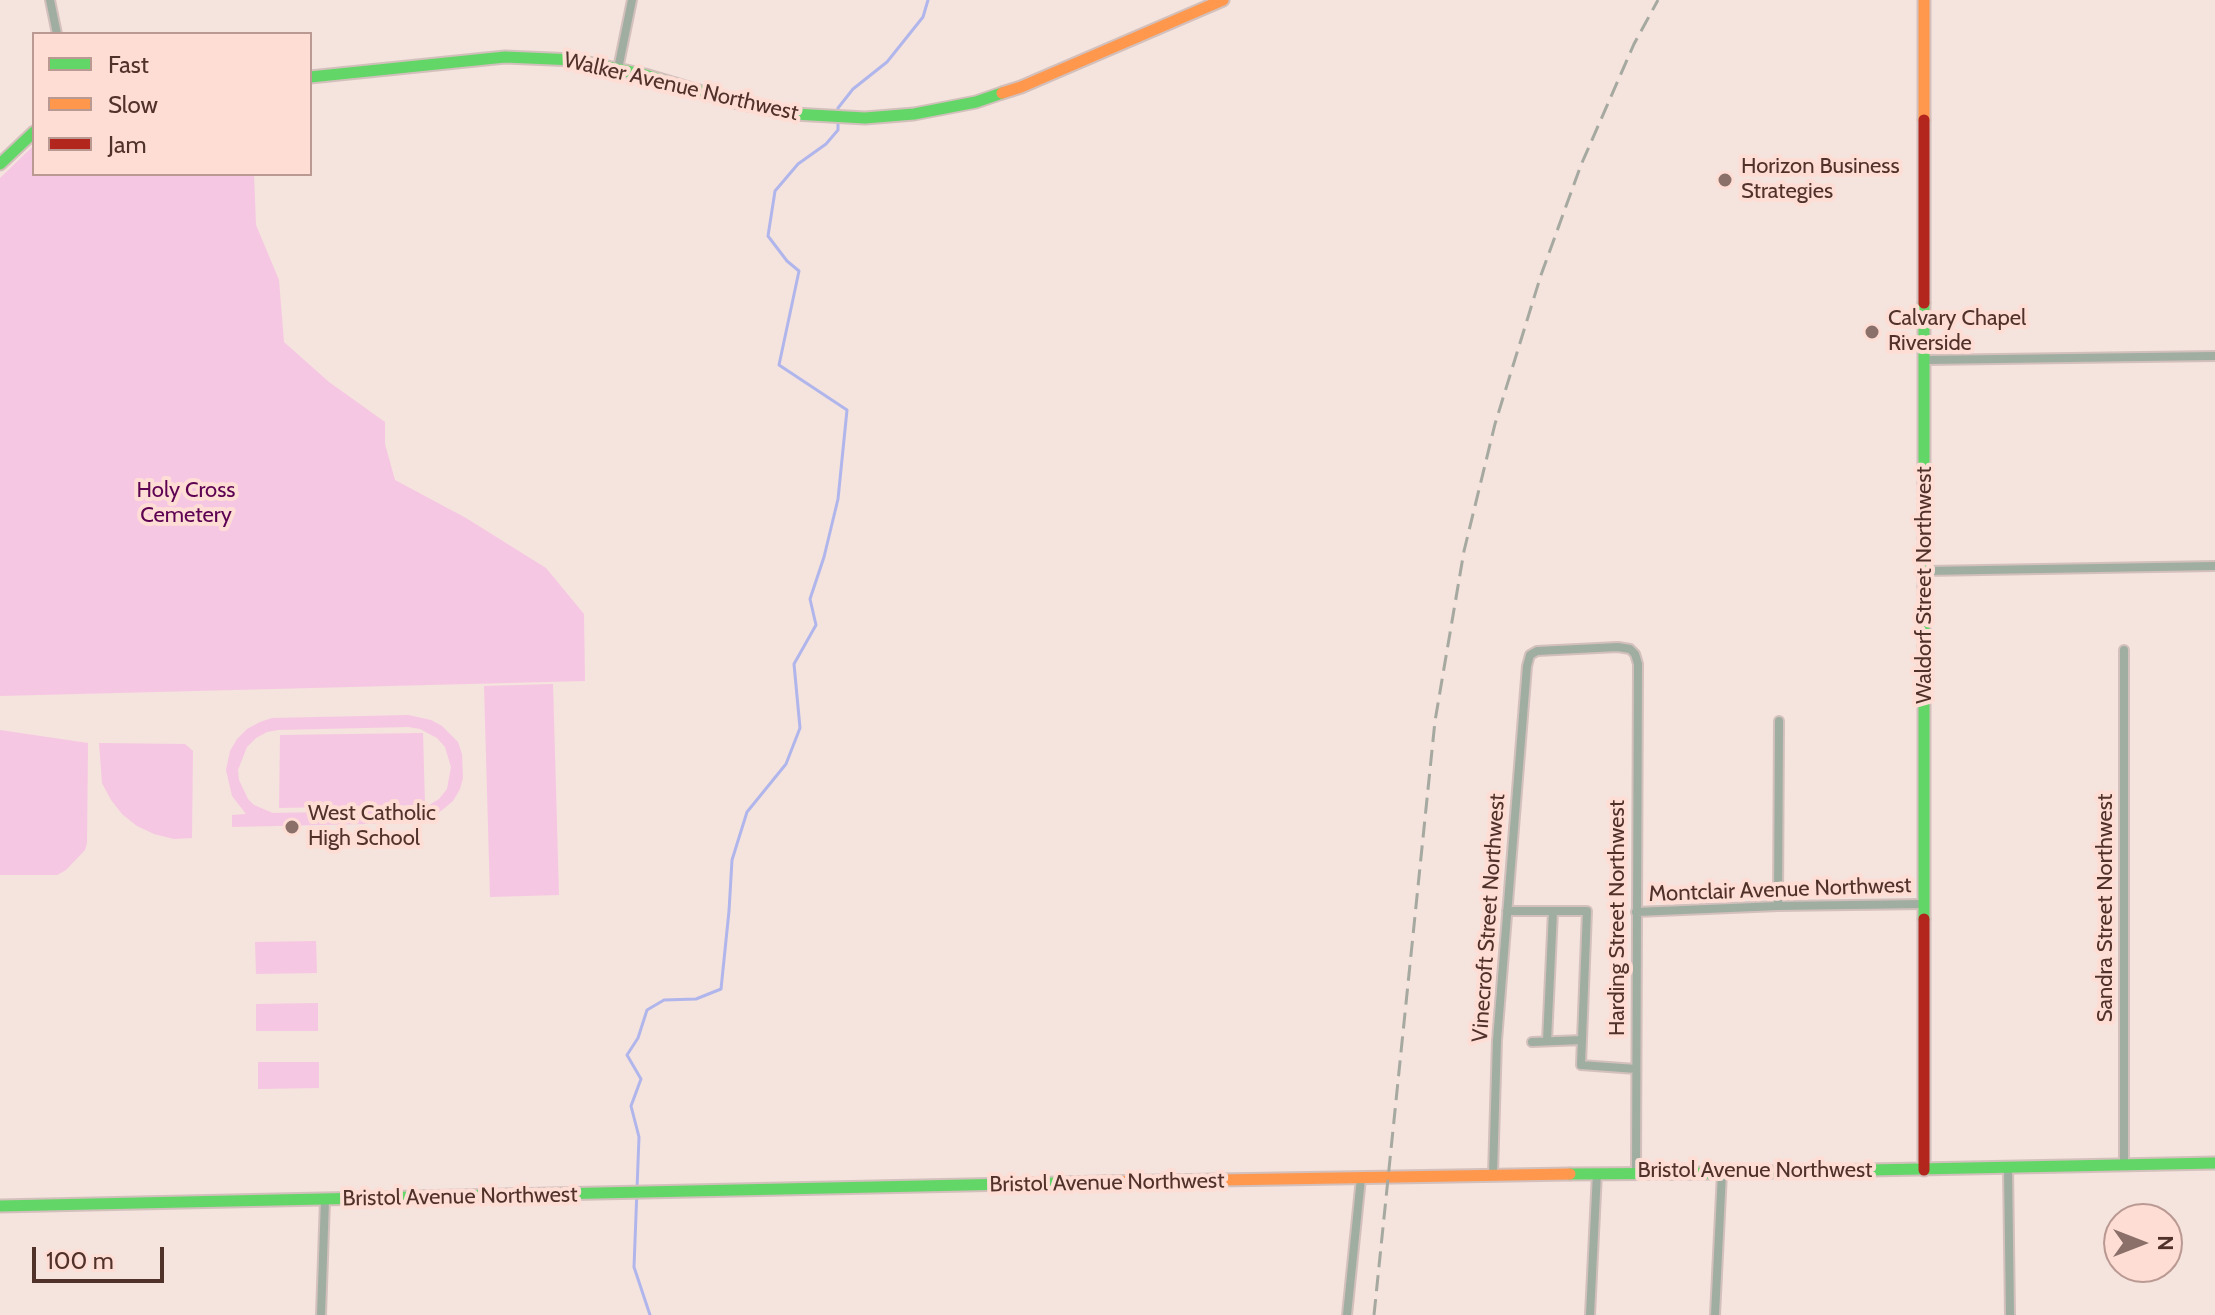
<!DOCTYPE html>
<style>
body{margin:0}
#map{position:relative;width:2215px;height:1315px;overflow:hidden;background:#f5e3de;font-family:Cabin,sans-serif}
canvas{display:block}
.legend{position:absolute;left:32px;top:32px;width:280px;height:144px;box-sizing:border-box;background:#feddd5;border:2px solid #b99991;margin:0;padding:10px 14px;list-style:none;font-size:24px;color:#51322a}
.legend li{display:flex;align-items:center;gap:16px;height:40px}
.legend b{width:40px;border:2px solid #b99991}
.north{position:absolute;left:2103px;top:1203px;width:80px;height:80px;box-sizing:border-box;background:#feddd5;border:2px solid #b99991;border-radius:50%;rotate:90deg;font-size:22px;font-weight:700;line-height:32px;text-align:center;color:#51322a}
.north::after{content:'';display:block;margin:auto;width:28px;height:36px;background:#8a7069;clip-path:polygon(50% 0,100% 100%,50% 72%,0 100%)}
.scale{position:absolute;left:32px;top:1247px;width:132px;height:36px;box-sizing:border-box;border:4px solid #51322a;border-top:0;padding-left:10px;font-size:24px;line-height:28px;white-space:nowrap;color:#51322a;-webkit-text-stroke:6px #feddd5;paint-order:stroke}
</style>
<div id="map">
<canvas width="2215" height="1315"></canvas>
<ul class="legend">
<li><b style="height:10px;background:#63d668"></b>Fast</li>
<li><b style="height:10px;background:#ff974d"></b>Slow</li>
<li><b style="height:10px;background:#b3261e"></b>Jam</li>
</ul>
<div class="north">N</div>
<div class="scale">100 m</div>
</div>
<script>
const c = document.querySelector('canvas').getContext('2d');
c.lineJoin = 'round';
function fillPath(path, color) {
  c.fillStyle = color;
  c.fill(path, 'evenodd');
}
function toPath(rows) {
  const path = new Path2D();
  for (const r of rows) {
    path.moveTo(r[0], r[1]);
    for (let i = 2; i < r.length; i += 2) path.lineTo(r[i], r[i + 1]);
  }
  return path;
}
function stroke(path, color, width, dash) {
  c.strokeStyle = color;
  c.lineWidth = width;
  c.lineCap = dash ? 'butt' : 'round';
  c.setLineDash(dash || []);
  c.stroke(path);
}
function drawText(font, color, halo, rows, align = 'center') {
  c.font = font + ' Cabin,sans-serif';
  c.lineWidth = 8;
  c.setLineDash([]);
  c.textBaseline = 'middle';
  c.strokeStyle = halo;
  c.fillStyle = color;
  for (const [text, x, y, turn = 0] of rows) {
    c.save();
    c.translate(x, y);
    c.rotate((+turn || 0) * Math.PI / 180);
    c.textAlign = isNaN(turn) ? turn : align;
    if (halo) c.strokeText(text, 0, 0);
    c.fillText(text, 0, 0);
    c.restore();
  }
}
fillPath(toPath([
 [34,145,34,174,254,174,256,225,279,280,284,342,329,382,385,422,385,444,395,480,466,518,546,568,584,614,585,681,0,696,0,178],
 [553,684,559,895,490,897,484,686],
 [408,715,431,720,442,726,458,742,462,754,463,778,460,789,453,801,430,820,410,823,232,827,232,815,246,814,232,796,226,770,230,751,237,739,247,729,260,722,272,718],
 [408,727,420,729,437,738,445,747,451,767,447,789,439,799,421,810,273,813,254,805,248,799,239,780,238,770,247,747,256,738,267,732,278,730],
 [0,730,88,743,87,843,85,850,66,870,57,875,0,875],
 [423,733,425,805,279,808,280,735],
 [99,743,185,744,193,751,192,838,174,839,154,834,137,826,122,814,111,800,102,783],
 [316,941,317,973,256,974,255,942],
 [318,1003,318,1031,256,1031,256,1004],
 [258,1062,319,1062,319,1088,258,1089]
]), '#f6c7e2');
stroke(toPath([
 [838,113,838,108,853,89,887,62,923,17,928,0],
 [650,1315,634,1267,639,1137,631,1106,641,1079,627,1055,638,1038,647,1010,664,1000,696,999,721,989,729,911,732,860,747,812,786,764,800,728,794,664,816,625,810,599,824,557,838,499,847,410,779,365,799,271,787,261,768,236,775,191,798,164,826,144,838,130,838,121]
]), '#b0b6eb', 3);
const street = toPath([
 [50,0,57,34],
 [618,69,632,0],
 [1926,360,2215,356],
 [1925,571,2215,566],
 [2124,650,2124,1166],
 [1778,906,1779,721],
 [1507,911,1587,911,1581,1065,1636,1069],
 [1636,912,1778,906,1924,904],
 [1547,1041,1553,911],
 [1532,1042,1582,1040],
 [2008,1168,2010,1315],
 [1493,1174,1497,1040,1527,666,1530,655,1537,651,1618,647,1630,649,1635,654,1638,664,1636,1172],
 [321,1315,325,1200],
 [1347,1315,1361,1178],
 [1590,1315,1597,1173],
 [1715,1315,1722,1173]
]);
const fast = toPath([
 [310,77,505,57,575,60,645,75,742,104,794,114,865,118,914,114,976,102,1002,93],
 [0,164,34,132],
 [1924,303,1924,919],
 [1570,1174,1722,1173,2215,1163],
 [0,1206,1104,1182]
]);
const slow = toPath([
 [1924,0,1924,120],
 [1002,93,1021,87,1223,0],
 [1104,1182,1570,1174]
]);
const jam = toPath([
 [1924,120,1924,303],
 [1924,919,1924,1170]
]);
stroke(street, '#d3c0bc', 12);
stroke(fast, '#d3c0bc', 15);
stroke(slow, '#d3c0bc', 15);
stroke(jam, '#d3c0bc', 15);
stroke(street, '#a0aea2', 8);
stroke(fast, '#63d668', 11);
stroke(slow, '#ff974d', 11);
stroke(jam, '#b3261e', 11);
stroke(toPath([
 [1374,1315,1435,721,1464,551,1495,424,1541,275,1581,165,1634,44,1658,0]
]), '#a5a9a0', 3, [16, 8]);
for (const [x, y, r, color] of [
 [1725,180,8,"#8a7069"],
 [1872,332,8,"#8a7069"],
 [292,827,8,"#8a7069"]
]) {
  const dot = new Path2D();
  dot.arc(x, y, r, 0, 2 * Math.PI);
  c.fillStyle = color;
  c.fill(dot);
  stroke(dot, '#feddd5', 3);
}
drawText('22px', '#51322a', '#feddd5', [
 ["Walker Avenue Northwest",681,87,13],
 ["Waldorf Street Northwest",1925,585,-90],
 ["Montclair Avenue Northwest",1780,890,-2],
 ["Sandra Street Northwest",2106,908,-90],
 ["Vinecroft Street Northwest",1489,918,-86],
 ["Harding Street Northwest",1618,918,-90],
 ["Bristol Avenue Northwest",1755,1171],
 ["Bristol Avenue Northwest",1107,1183,-1],
 ["Bristol Avenue Northwest",460,1197,-1]
]);
drawText('22px', '#51322a', '#feddd5', [
 ["Horizon Business",1741,167],
 ["Strategies",1741,192],
 ["Calvary Chapel",1888,319],
 ["Riverside",1888,344],
 ["West Catholic",308,814],
 ["High School",308,839]
], 'left');
drawText('22px', '#5e0252', '#feddd5', [
 ["Holy Cross",186,491],
 ["Cemetery",186,516]
]);
</script>
